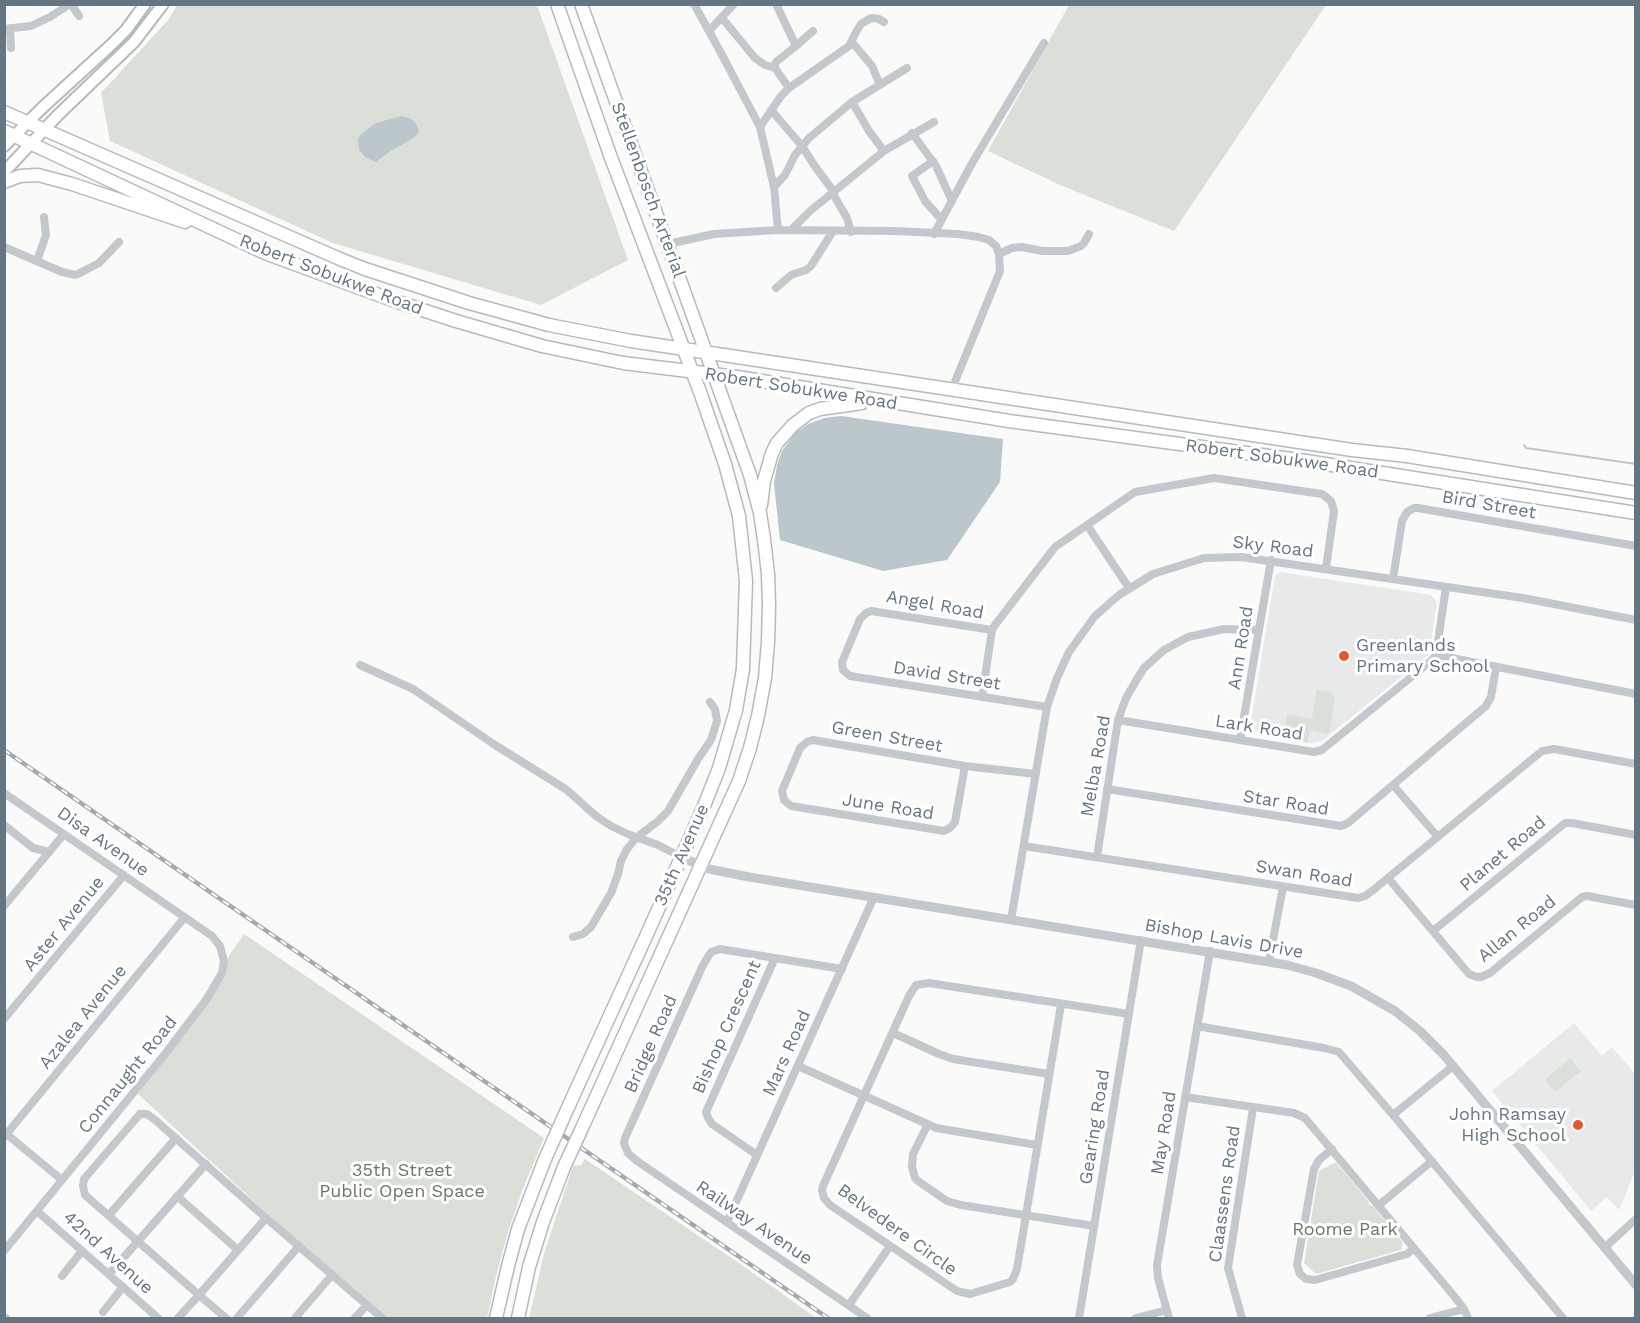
<!DOCTYPE html>
<style>
body{margin:0}
#map{position:relative;width:1640px;height:1323px;overflow:hidden;background:#fafaf8;font-family:"Work Sans",sans-serif}
canvas{display:block}
.frame{position:absolute;inset:0;border:6px solid #657683;pointer-events:none}
</style>
<div id="map">
<canvas width="1640" height="1323"></canvas>
<div class="frame"></div>
</div>
<script>
const c = document.querySelector('canvas').getContext('2d');
c.lineJoin = 'round';
function fillPath(path, color) {
  c.fillStyle = color;
  c.fill(path, 'evenodd');
}
function toPath(rows) {
  const path = new Path2D();
  for (const r of rows) {
    path.moveTo(r[0], r[1]);
    for (let i = 2; i < r.length; i += 2) path.lineTo(r[i], r[i + 1]);
  }
  return path;
}
function stroke(path, color, width, dash) {
  c.strokeStyle = color;
  c.lineWidth = width;
  c.lineCap = dash ? 'butt' : 'round';
  c.setLineDash(dash || []);
  c.stroke(path);
}
function drawText(font, color, halo, rows, align = 'center') {
  c.font = font + ' "Work Sans",sans-serif';
  c.lineWidth = 6;
  c.setLineDash([]);
  c.textBaseline = 'middle';
  c.strokeStyle = halo;
  c.fillStyle = color;
  for (const [text, x, y, turn = 0] of rows) {
    c.save();
    c.translate(x, y);
    c.rotate((+turn || 0) * Math.PI / 180);
    c.textAlign = isNaN(turn) ? turn : align;
    if (halo) c.strokeText(text, 0, 0);
    c.fillText(text, 0, 0);
    c.restore();
  }
}
fillPath(toPath([
 [1280,572,1431,595,1437,602,1429,654,1322,741,1310,743,1257,732,1251,722,1275,576],
 [1574,1023,1602,1056,1612,1047,1636,1075,1635,1171,1619,1210,1607,1197,1591,1211,1492,1091]
]), '#e8e9e9');
fillPath(toPath([
 [177,5,537,5,628,260,541,305,333,243,110,141,101,93,169,19],
 [1069,5,1069,4,1326,5,1174,231,1060,185,988,151],
 [1317,690,1330,692,1335,699,1329,734,1310,730,1307,743,1284,738,1287,714,1312,719],
 [244,934,544,1138,522,1191,508,1232,496,1276,487,1318,380,1318,138,1094,209,1001,224,977,227,966,228,957],
 [1570,1058,1581,1071,1555,1092,1545,1080],
 [585,1159,749,1270,816,1318,529,1318,545,1250,573,1166,581,1165],
 [1336,1162,1369,1202,1368,1203,1371,1206,1372,1205,1403,1243,1401,1250,1316,1274,1304,1263,1319,1171]
]), '#dadfd7');
fillPath(toPath([
 [402,116,410,118,415,122,419,131,415,137,389,152,376,162,365,157,359,149,358,139,361,134,376,123],
 [841,416,1003,439,1000,482,947,560,883,571,780,540,774,484,777,465,782,451,795,433,808,424,824,418]
]), '#bbc7cb');
stroke(toPath([
 [1524,445,1526,448,1636,464]
]), '#bbc7cb', 2);
const secondary = toPath([
 [4,146,42,108,111,45,126,30,145,4],
 [4,172,58,115,134,42,163,4]
]);
const primary = toPath([
 [557,4,610,155,700,392,725,464,739,516,746,581,743,669,736,710,719,768,704,806,648,932,570,1103],
 [581,4,750,475,760,513,764,539,768,574,769,605,768,642,765,678,758,716,750,748,739,781,582,1128],
 [4,112,340,259,365,269,469,303,549,325,631,341,1352,450,1407,456,1636,493],
 [4,131,265,253,395,301,456,321,542,346,623,363,737,377,1009,421,1306,461,1636,513],
 [4,182,20,176,38,175,72,184,185,222],
 [761,505,764,481,772,453,777,443,793,425,809,413,820,409,862,403],
 [496,1318,508,1266,518,1229,545,1159],
 [518,1318,529,1267,543,1222,564,1167]
]);
stroke(secondary, '#b3babf', 14);
stroke(primary, '#b5babe', 15);
stroke(toPath([
 [71,4,79,16],
 [694,4,721,53,760,127,774,187,778,230],
 [776,4,796,46,776,62,775,65,775,68,789,88],
 [722,18,755,58,765,65,775,68],
 [4,29,31,26,50,17,70,4],
 [10,29,11,48],
 [709,31,734,4],
 [852,42,872,66,880,85],
 [796,46,813,31],
 [852,102,869,131,884,151],
 [771,110,802,146,814,165,834,192],
 [760,127,781,96,789,88,849,46,856,32,861,24,871,18,879,19,884,22],
 [912,133,936,166,952,201],
 [933,161,912,176,925,201,941,219],
 [774,187,785,175,795,155,809,138,852,102,907,68],
 [833,194,847,218,851,232],
 [791,230,810,211,884,151,934,122],
 [934,234,971,165,1044,43],
 [668,244,714,234,778,230,895,231,958,234,979,237,989,240,996,246,999,254,1000,271,952,389],
 [4,247,62,272,76,275,99,263,119,242],
 [999,254,1012,248,1022,247,1042,251,1068,251,1081,246,1084,243,1089,234],
 [37,261,46,235,44,217],
 [776,288,791,275,806,270,811,266,833,231],
 [1087,525,1129,588],
 [1393,579,1402,521,1407,512,1414,508,1418,508,1636,546],
 [992,630,871,611,866,613,860,619,842,662,843,670,850,676,1047,707],
 [1436,655,1636,694],
 [360,665,413,689,495,745,567,790,596,816,611,826,630,835,658,845,681,857],
 [982,697,992,630,995,625,1055,547,1135,492,1214,478,1322,494,1331,501,1334,511,1326,568],
 [1118,720,1314,752,1322,750,1432,660,1436,655,1446,587],
 [1240,740,1271,560],
 [965,766,955,822,950,828,944,831,791,806,784,800,782,791,800,748,807,742,813,740,965,766,1036,774],
 [1393,785,1438,837],
 [1107,789,1341,826,1348,823,1486,706,1491,697,1496,667],
 [4,793,212,936,220,946,224,961,222,973,206,1000,165,1054,4,1251],
 [4,825,33,848,49,852],
 [1024,846,1358,898,1365,896,1372,891,1542,751,1554,749,1636,764],
 [1097,857,1118,720,1126,698,1137,679,1144,668,1164,650,1188,637,1224,629,1259,630],
 [1388,878,1469,974,1477,977,1481,977,1490,973,1582,897,1587,896,1636,905],
 [4,906,64,834],
 [1011,920,1047,707,1057,678,1069,652,1095,616,1119,595,1153,574,1204,558,1241,557,1523,598,1636,620],
 [1433,931,1565,823,1572,823,1636,835],
 [573,937,583,934,591,927,611,893,618,874,621,861,627,849,637,837,657,822,668,811,698,759,711,740,717,721,715,709,710,702],
 [1269,961,1283,887],
 [842,969,720,949,711,952,703,965,625,1138,624,1143,628,1153,637,1161,867,1318],
 [1061,1005,1017,1269,1013,1279,1010,1282,970,1294,957,1291,830,1205,824,1198,822,1190,823,1186,909,996,916,985,929,983,1129,1014],
 [4,1019,124,875],
 [1197,1026,1324,1048,1339,1052,1393,1115,1563,1318],
 [893,1033,939,1054,953,1059,1049,1074],
 [798,1066,936,1128,1037,1145],
 [1185,1097,1294,1113,1305,1118,1454,1296,1464,1309,1468,1318],
 [140,1114,147,1114,154,1119,266,1218,199,1295,85,1195,83,1186,84,1179,140,1114],
 [1393,1115,1453,1066],
 [927,1126,913,1154,912,1167,915,1178,918,1181,947,1201,961,1205,1094,1226],
 [4,1132,62,1180],
 [4,1137,185,917],
 [1332,1149,1319,1160,1314,1169,1297,1265,1300,1274,1306,1279,1315,1280,1407,1254,1414,1248],
 [757,1155,712,1124,708,1118,706,1112,775,958],
 [177,1196,238,1250],
 [1379,1205,1432,1161],
 [37,1211,158,1318],
 [109,1215,176,1138],
 [266,1218,382,1318],
 [727,1222,874,897],
 [1604,1248,1636,1219],
 [109,1274,206,1164],
 [62,1276,82,1251],
 [849,1305,890,1246],
 [103,1312,123,1287],
 [4,1317,6,1318],
 [178,1318,199,1295,226,1318],
 [237,1318,299,1246],
 [295,1318,332,1275],
 [355,1318,367,1305],
 [1079,1318,1141,940],
 [1136,1318,1167,1310],
 [1169,1318,1158,1278,1157,1265,1210,951],
 [1242,1318,1228,1268,1253,1108],
 [1430,1318,1464,1309]
]), '#c3c8cc', 8);
stroke(toPath([
 [681,857,709,869,749,877,1287,965,1316,973,1351,986,1395,1011,1420,1031,1443,1054,1636,1285]
]), '#c3c8cc', 9);
stroke(secondary, '#fff', 10);
stroke(primary, '#fff', 12);
const rail = toPath([
 [4,750,828,1318]
]);
stroke(rail, '#a2aab0', 4.5);
stroke(rail, '#fff', 2, [7]);
const primaryBridge = toPath([
 [545,1159,570,1103],
 [564,1167,582,1128]
]);
stroke(primaryBridge, '#b5babe', 15, []);
stroke(primaryBridge, '#fff', 12);
for (const [x, y, r, color] of [
 [1344,656,6,"#e4572e"],
 [1578,1125,6,"#e4572e"]
]) {
  const dot = new Path2D();
  dot.arc(x, y, r, 0, 2 * Math.PI);
  c.fillStyle = color;
  c.fill(dot);
  stroke(dot, '#fff', 2);
}
drawText('18px', '#657683', '#fff', [
 ["Stellenbosch Arterial",648,190,70],
 ["Robert Sobukwe Road",331,275,21],
 ["Robert Sobukwe Road",801,389,9],
 ["Robert Sobukwe Road",1282,459,8],
 ["Bird Street",1489,505,10],
 ["Sky Road",1273,547,7],
 ["Angel Road",935,605,10],
 ["Ann Road",1241,648,-81],
 ["David Street",947,676,9],
 ["Lark Road",1259,728,9],
 ["Green Street",887,737,10],
 ["Melba Road",1096,766,-80],
 ["Star Road",1286,803,9],
 ["June Road",888,807,9],
 ["Disa Avenue",103,842,35],
 ["Planet Road",1503,854,-40],
 ["35th Avenue",682,855,-66],
 ["Swan Road",1304,874,9],
 ["Aster Avenue",64,924,-51],
 ["Allan Road",1517,929,-39],
 ["Bishop Lavis Drive",1224,939,10],
 ["Azalea Avenue",83,1017,-51],
 ["Bishop Crescent",727,1027,-66],
 ["Bridge Road",651,1044,-66],
 ["Mars Road",787,1053,-66],
 ["Connaught Road",128,1075,-51],
 ["Gearing Road",1095,1127,-81],
 ["May Road",1164,1133,-81],
 ["Claassens Road",1225,1194,-82],
 ["Railway Avenue",754,1223,34],
 ["Belvedere Circle",897,1230,36],
 ["42nd Avenue",108,1253,42]
]);
drawText('18px', '#657683', '#fff', [
 ["Greenlands",1356,646],
 ["Primary School",1356,667],
 ["John Ramsay",1566,1115,"right"],
 ["High School",1566,1136,"right"]
], 'left');
drawText('18px', '#687a64', '#fff', [
 ["35th Street",402,1171],
 ["Public Open Space",402,1192],
 ["Roome Park",1345,1230]
]);
</script>
